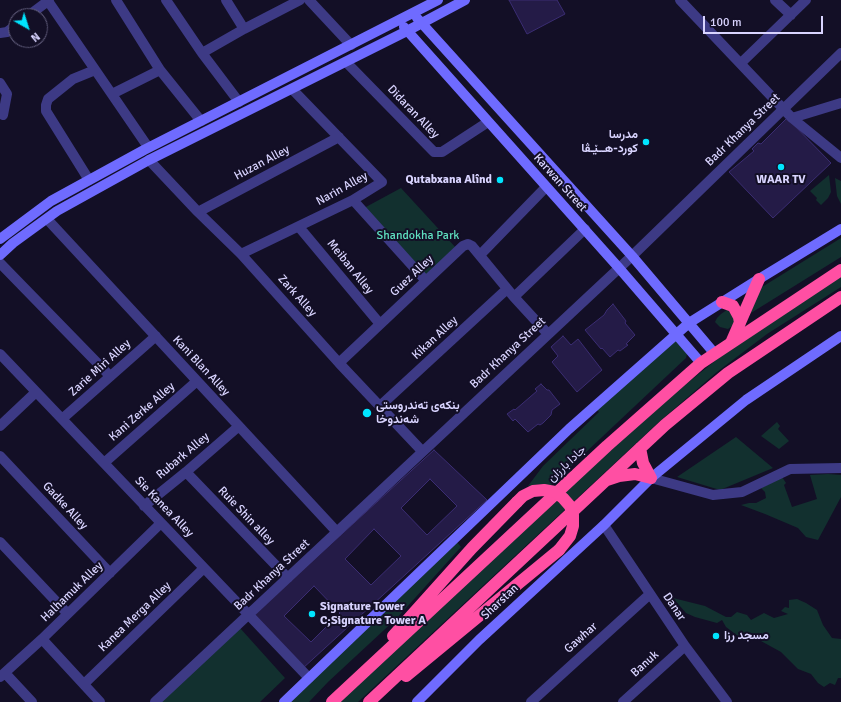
<!DOCTYPE html>
<meta charset="utf-8">
<style>
body{margin:0}
#map{position:relative;width:841px;height:702px;overflow:hidden;background:#130f26;font-family:Signika,sans-serif}
canvas{display:block}
.north{position:absolute;left:8px;top:8px;width:40px;height:40px;box-sizing:border-box;background:#130f26;border:1px solid #625e7d;border-radius:50%;rotate:141deg;font-size:11px;font-weight:700;line-height:16px;text-align:center;color:#d9d4ff}
.north::after{content:'';display:block;margin:auto;width:14px;height:18px;background:#00e5ff;clip-path:polygon(50% 0,100% 100%,50% 72%,0 100%)}
.scale{position:absolute;left:703px;top:16px;width:120px;height:18px;box-sizing:border-box;border:2px solid #d9d4ff;border-top:0;padding-left:5px;font-size:12px;line-height:14px;white-space:nowrap;color:#d9d4ff;-webkit-text-stroke:3px #130f26;paint-order:stroke}
</style>
<div id="map">
<canvas width="841" height="702"></canvas>
<div class="north">N</div>
<div class="scale">100 m</div>
</div>
<script>
const c = document.querySelector('canvas').getContext('2d');
c.lineJoin = 'round';
function fillPath(path, color) {
  c.fillStyle = color;
  c.fill(path, 'evenodd');
}
function toPath(rows) {
  const path = new Path2D();
  for (const r of rows) {
    path.moveTo(r[0], r[1]);
    for (let i = 2; i < r.length; i += 2) path.lineTo(r[i], r[i + 1]);
  }
  return path;
}
function stroke(path, color, width, dash) {
  c.strokeStyle = color;
  c.lineWidth = width;
  c.lineCap = dash ? 'butt' : 'round';
  c.setLineDash(dash || []);
  c.stroke(path);
}
function drawText(font, color, halo, rows, align = 'center') {
  c.font = font + ' Signika,Vazirmatn,sans-serif';
  c.lineWidth = 4;
  c.setLineDash([]);
  c.textBaseline = 'middle';
  c.strokeStyle = halo;
  c.fillStyle = color;
  for (const [text, x, y, turn = 0] of rows) {
    c.save();
    c.translate(x, y);
    c.rotate((+turn || 0) * Math.PI / 180);
    c.textAlign = isNaN(turn) ? turn : align;
    if (halo) c.strokeText(text, 0, 0);
    c.fillText(text, 0, 0);
    c.restore();
  }
}
fillPath(toPath([
 [829,175,831,192,828,198,821,205,816,200,817,198,810,191],
 [835,178,841,181,841,204,837,196],
 [401,188,457,249,426,276,364,208],
 [841,238,841,257,743,318,762,287],
 [841,276,841,287,767,334,717,372,660,421,358,702,339,702,515,537,666,400,720,357],
 [731,307,739,321,728,329,720,327,715,322,717,318,721,314],
 [677,339,687,354,686,358,550,486,540,484,528,486,543,466,599,412,596,409],
 [777,422,780,426,778,429,789,441,779,449,761,436],
 [736,437,773,468,720,490,677,477],
 [828,474,841,475,841,497,818,540,806,537,798,528,765,514,741,505,749,503,756,503,766,498,765,492,761,488,782,477,786,483,784,485,792,507,817,499,810,475],
 [457,542,461,547,397,618,328,682,309,702,289,702],
 [673,598,705,606,726,617,731,617,737,612,747,615,751,620,764,613,774,618,788,614,781,611,785,607,789,608,789,600,797,599,806,603,817,610,823,625,832,638,841,639,841,678,838,678,835,685,830,683,824,687,818,683,811,674,798,669,781,652,750,635,738,636,726,627,722,620,717,623,695,617,686,613],
 [240,628,285,678,260,702,160,702]
]), '#12302f');
const building = toPath([
 [509,0,557,0,565,14,527,34,509,0],
 [787,118,831,163,773,218,729,172,754,151,752,149,758,143,761,144,787,118],
 [613,304,626,321,625,323,635,335,626,344,628,345,620,351,618,350,610,357,602,348,601,349,585,330,604,315,607,310,613,304],
 [563,336,571,345,578,339,602,370,577,392,552,362,558,356,551,347,563,336],
 [541,384,547,390,549,390,560,404,552,410,551,415,543,423,540,425,538,424,528,432,515,419,513,421,507,414,514,409,515,410,537,391,535,389,541,384],
 [434,450,487,500,302,669,253,615,434,450],
 [430,479,457,506,427,535,401,508,430,479],
 [374,529,401,556,371,585,345,559,374,529],
 [314,586,340,613,311,642,284,616,314,586]
]);
fillPath(building, '#241b47');
stroke(building, '#3b2d73', 1);
stroke(toPath([
 [49,0,48,1,148,147],
 [116,0,160,70,201,121],
 [166,0,202,53,239,102],
 [226,0,244,29],
 [309,0,351,45],
 [680,0,792,118,841,158],
 [775,0,791,15],
 [28,16,48,1],
 [0,33,7,32,16,25],
 [202,53,244,29,300,0],
 [346,62,434,152,442,152,488,122],
 [741,63,806,0],
 [0,83,7,94,3,115],
 [112,94,160,70],
 [792,118,841,103],
 [149,160,198,212,241,254,339,363,422,451],
 [89,180,46,111,46,105,48,99,73,79,95,70],
 [353,200,426,281],
 [198,212,339,137],
 [47,219,337,532],
 [299,227,380,324],
 [241,254,353,200,382,182,292,89],
 [480,255,546,187],
 [0,263,110,376],
 [514,297,585,229],
 [0,354,309,678],
 [339,363,463,246,468,244,472,246,514,297,548,334],
 [380,406,507,289],
 [62,419,156,336],
 [0,426,36,392],
 [0,456,110,573],
 [104,463,197,381],
 [186,472,288,578],
 [651,478,713,495,742,492,790,469,841,468],
 [144,506,186,472,239,426],
 [604,525,685,646,727,702],
 [0,542,67,613],
 [42,639,100,702],
 [5,673,32,702],
 [0,677,42,639,161,523],
 [84,684,204,568],
 [155,702,632,256,841,53],
 [531,702,650,594],
 [623,702,685,646]
]), '#3d3a85', 10);
stroke(toPath([
 [417,18,632,256,715,354],
 [404,27,619,268,701,363],
 [0,239,51,201,144,150,438,0],
 [0,255,13,243,57,211,149,160,407,31,465,0],
 [284,702,569,429,689,323,759,279,841,229],
 [417,702,479,640,604,525,651,478,746,400,841,336]
]), '#6f6bff', 10);
stroke(toPath([
 [722,302,733,306,739,317,740,323],
 [731,343,759,279],
 [640,448,643,463,651,478],
 [607,480,619,476,635,474,651,478],
 [393,636,472,548,517,502],
 [406,676,559,550],
 [332,702,607,446,701,363,841,270],
 [369,702,665,425,728,373,841,297]
]), '#ff4fa3', 12);
stroke(toPath([
 [517,502,523,496,533,491,544,490,555,492,563,498,570,506,573,515,573,526,570,536,559,550]
]), '#ff4fa3', 12);
for (const [x, y, r, color] of [
 [646,142,4,"#00e5ff"],
 [781,167,4,"#00e5ff"],
 [500,180,4,"#00e5ff"],
 [367,413,5,"#00e5ff"],
 [312,614,4,"#00e5ff"],
 [716,636,4,"#00e5ff"]
]) {
  const dot = new Path2D();
  dot.arc(x, y, r, 0, 2 * Math.PI);
  c.fillStyle = color;
  c.fill(dot);
  stroke(dot, '#130f26', 1.5);
}
drawText('12px', '#d9d4ff', '#130f26', [
 ["Didaran Alley",413,112,46],
 ["Badr Khanya Street",743,130,-44],
 ["Huzan Alley",262,163,-28],
 ["Karwan Street",560,183,48],
 ["Narin Alley",342,189,-29],
 ["Meiban Alley",350,267,51],
 ["Guez Alley",412,276,-43],
 ["Zark Alley",297,296,48],
 ["Kikan Alley",435,338,-43],
 ["Badr Khanya Street",508,353,-43],
 ["Kani Blan Alley",201,366,47],
 ["Zarie Miri Alley",100,368,-42],
 ["Kani Zerke Alley",142,412,-41],
 ["Rubark Alley",183,456,-40],
 ["جادا بارزان",567,464,-43],
 ["Gadke Alley",65,506,47],
 ["Sie Kanea Alley",164,507,46],
 ["Ruie Shin alley",246,516,46],
 ["Badr Khanya Street",272,575,-43],
 ["Halhamuk Alley",72,592,-44],
 ["Sharstan",500,602,-43],
 ["Danar",674,607,56],
 ["Kanea Merga Alley",135,617,-44],
 ["Gawhar",581,638,-42],
 ["Banuk",645,664,-42]
]);
drawText('bold 12px', '#d9d4ff', '#130f26', [
 ["مدرسا",638,135,"right"],
 ["كورد-هــێـڤا",638,149,"right"],
 ["Qutabxana Alînd",492,180,"right"],
 ["WAAR TV",781,180,"center"],
 ["بنکەی تەندروستی",376,406],
 ["شەندوخا",376,420],
 ["Signature Tower",320,607],
 ["C;Signature Tower A",320,621],
 ["مسجد رزا",724,636]
], 'left');
drawText('12px', '#5fe0c0', '#130f26', [
 ["Shandokha Park",418,236]
]);
</script>
